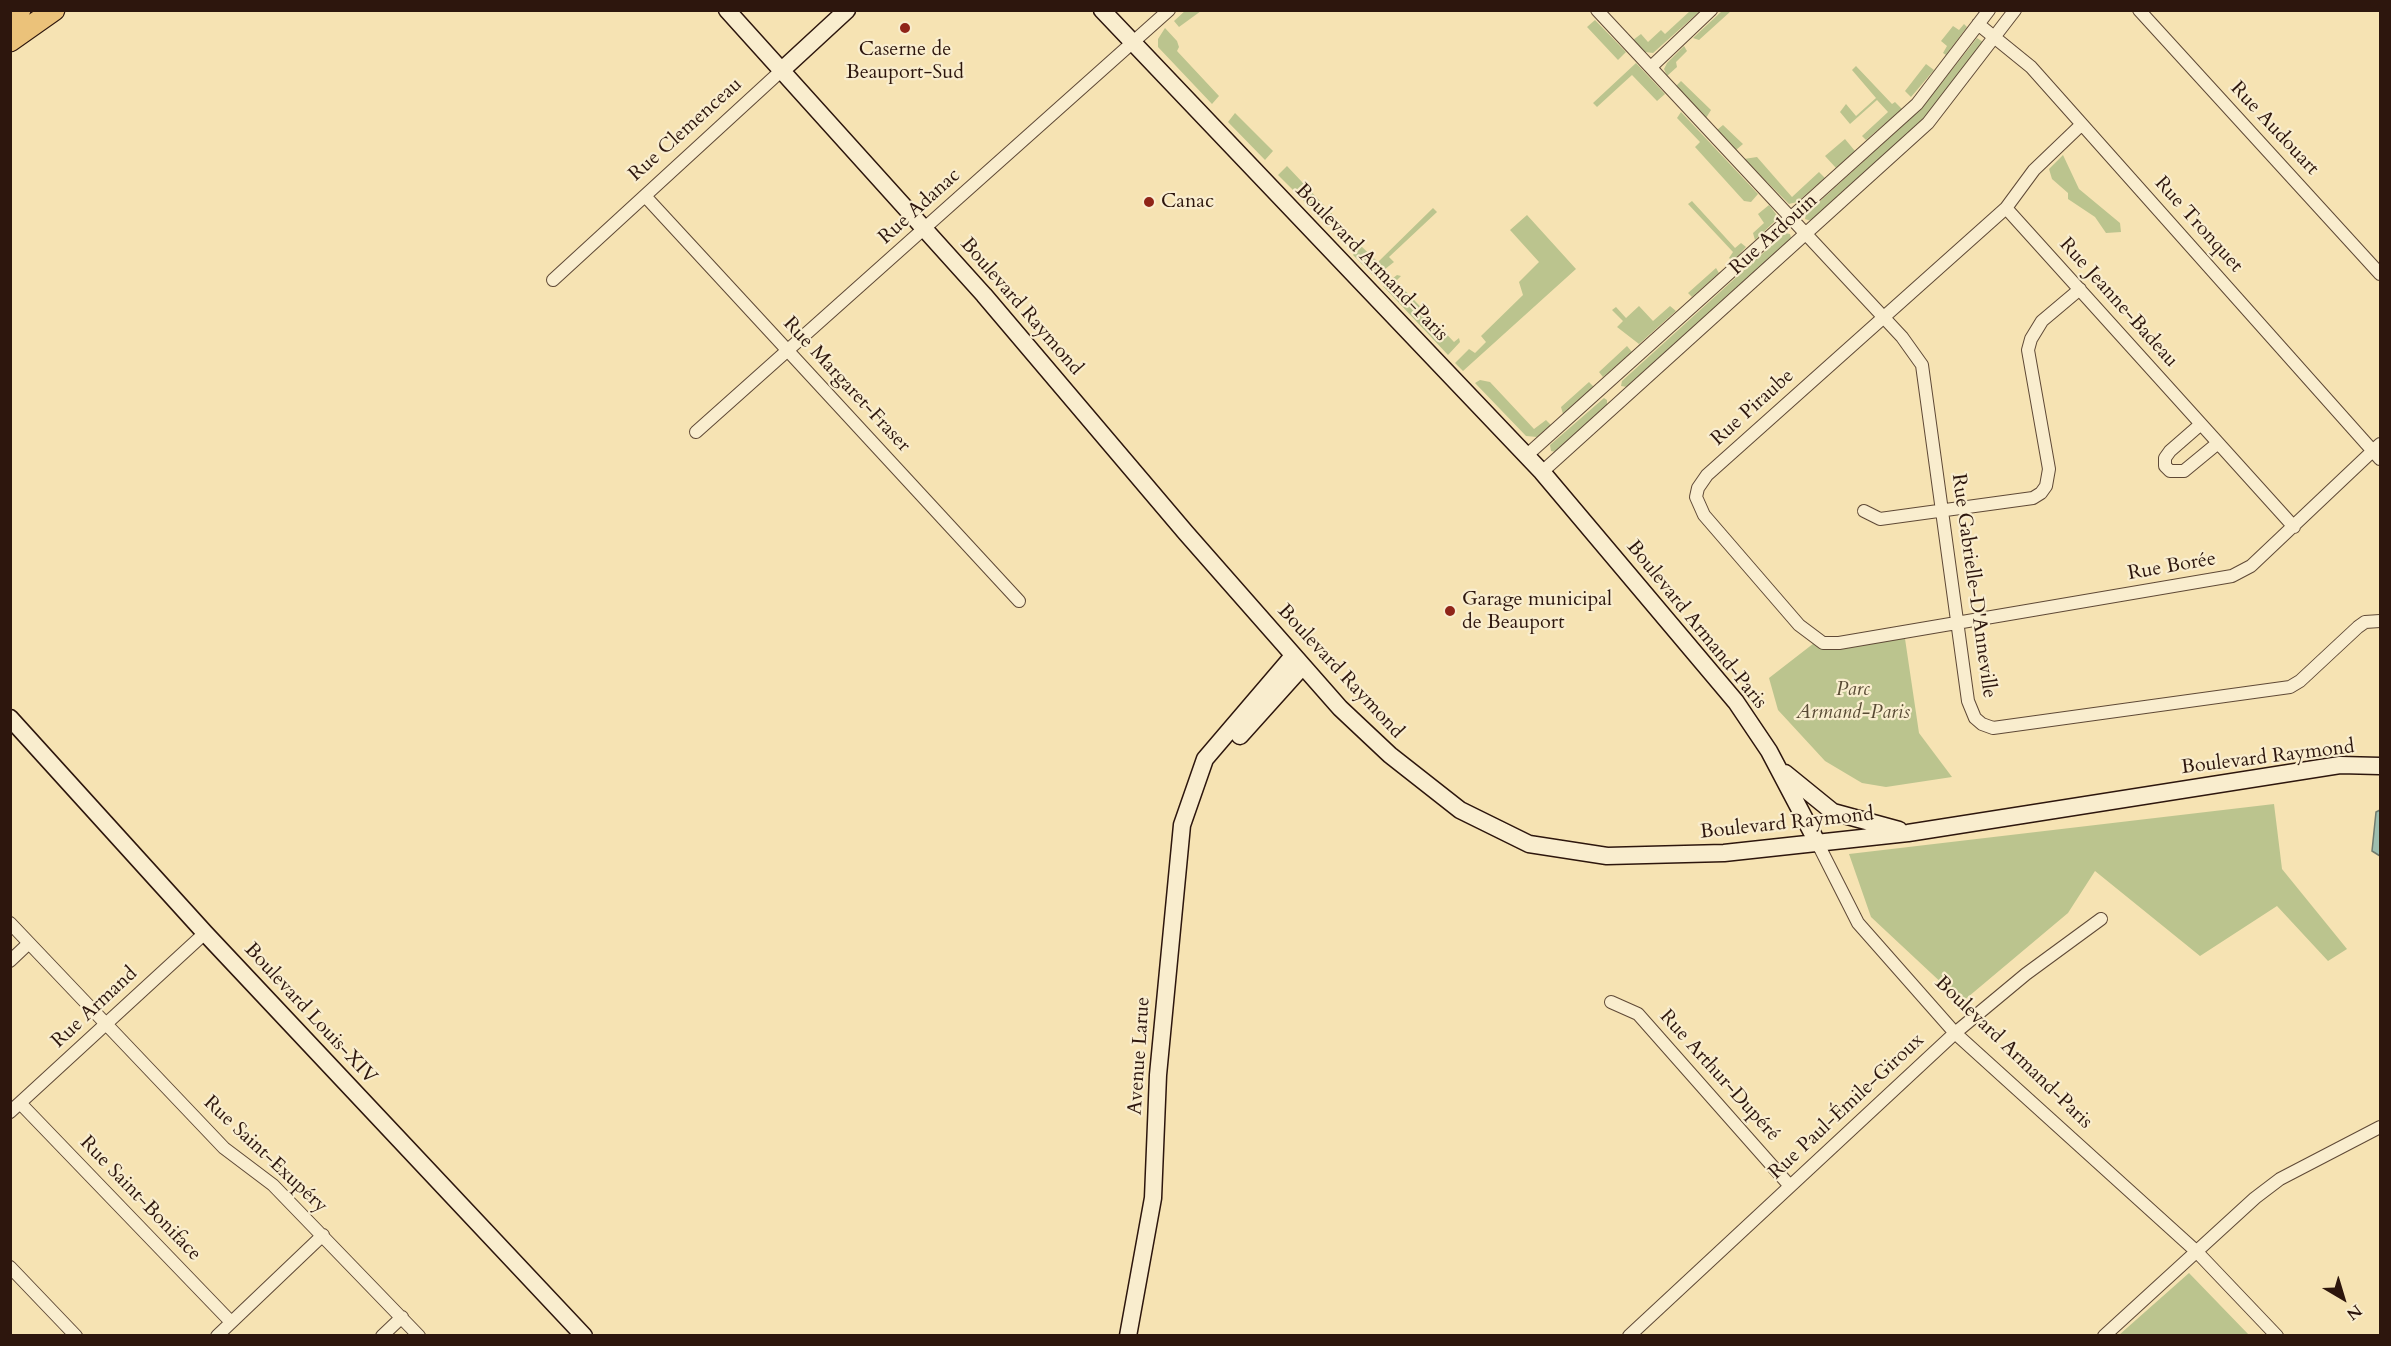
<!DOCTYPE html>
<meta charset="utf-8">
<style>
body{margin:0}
#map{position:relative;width:2391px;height:1346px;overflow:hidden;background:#f6e3b3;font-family:Cardo,serif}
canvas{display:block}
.frame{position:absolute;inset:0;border:12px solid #2d160d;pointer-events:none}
.north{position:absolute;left:2313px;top:1268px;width:60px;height:60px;-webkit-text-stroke:4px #f9edce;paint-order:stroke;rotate:142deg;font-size:16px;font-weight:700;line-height:24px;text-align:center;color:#2d160d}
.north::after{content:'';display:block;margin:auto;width:21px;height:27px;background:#2d160d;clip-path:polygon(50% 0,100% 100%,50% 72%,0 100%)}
</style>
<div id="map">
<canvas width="2391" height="1346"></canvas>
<div class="frame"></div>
<div class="north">N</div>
</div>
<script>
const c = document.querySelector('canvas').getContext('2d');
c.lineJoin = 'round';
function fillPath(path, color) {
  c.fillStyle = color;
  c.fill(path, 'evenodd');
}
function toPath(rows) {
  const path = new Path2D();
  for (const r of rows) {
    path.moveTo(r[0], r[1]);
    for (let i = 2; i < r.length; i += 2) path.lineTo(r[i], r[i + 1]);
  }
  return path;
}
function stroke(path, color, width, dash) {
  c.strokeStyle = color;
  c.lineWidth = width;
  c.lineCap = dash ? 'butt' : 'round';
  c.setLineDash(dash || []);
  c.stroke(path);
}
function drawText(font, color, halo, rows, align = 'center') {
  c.font = font + ' Cardo,serif';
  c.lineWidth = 4.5;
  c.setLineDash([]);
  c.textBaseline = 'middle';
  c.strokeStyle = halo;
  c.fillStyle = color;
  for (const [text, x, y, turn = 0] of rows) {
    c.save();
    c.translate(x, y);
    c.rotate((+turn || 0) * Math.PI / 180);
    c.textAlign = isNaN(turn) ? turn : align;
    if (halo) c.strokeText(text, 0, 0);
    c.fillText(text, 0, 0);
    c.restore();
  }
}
fillPath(toPath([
 [1186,10,1201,11,1179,27,1174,21],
 [1690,11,1700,11,1653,53,1645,52,1633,40,1641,34,1648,42,1661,30,1665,34],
 [1722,11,1731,11,1699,40,1693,38],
 [1595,20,1626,52,1618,60,1587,27],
 [1964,24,1967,27,1946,55,1943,53,1947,46,1941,41,1953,26,1959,30],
 [1165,28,1177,41,1179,47,1177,51,1219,96,1212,104,1158,47,1158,39],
 [1977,38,1983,42,1925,118,1811,221,1805,219,1806,214,1921,109],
 [1684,46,1687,51,1676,62,1677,67,1667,76,1664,69,1667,63],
 [1636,63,1665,94,1657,101,1632,75,1597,107,1593,103],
 [1926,64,1934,70,1911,97,1905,91],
 [1856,66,1892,104,1895,102,1902,109,1866,140,1862,136,1888,112,1877,100,1850,124,1840,112,1846,104,1856,116,1876,98,1852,70],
 [1681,81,1711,110,1706,118,1676,86],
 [1681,112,1758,194,1751,202,1744,201,1695,147,1700,142,1677,118],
 [1235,113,1273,151,1265,160,1228,122],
 [1723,125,1743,144,1736,150,1717,130],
 [1845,139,1855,151,1836,168,1825,156],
 [2063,155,2079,189,2120,223,2121,232,2106,233,2095,217,2068,199,2068,193,2052,179,2049,169],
 [1757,157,1792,197,1819,172,1825,178,1797,202,1789,204,1744,159],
 [1287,166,1335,217,1327,224,1278,175],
 [1692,201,1735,248,1741,243,1746,247,1733,261,1729,258,1733,252,1688,204],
 [1769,205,1776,214,1775,221,1755,240,1753,233,1764,223,1758,214],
 [1433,208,1437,212,1389,257,1394,262,1375,277,1353,255,1361,246,1378,262],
 [1527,215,1576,269,1463,371,1455,363,1469,349,1475,353,1486,342,1481,336,1523,295,1519,282,1539,262,1510,230],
 [1785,233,1790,234,1791,238,1627,387,1621,386,1622,381],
 [1716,268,1719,273,1692,297,1688,293],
 [1397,275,1401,276,1396,281,1454,342,1459,338,1460,342,1448,355,1383,286],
 [1639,306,1653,321,1670,306,1676,311,1639,344,1617,327,1623,321,1612,310,1616,307,1626,318],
 [1627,346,1632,352,1603,377,1599,372],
 [1480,380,1490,382,1534,429,1546,420,1551,425,1537,437,1526,436,1475,383],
 [1589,382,1594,387,1563,414,1561,407],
 [1604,398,1607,400,1607,406,1556,452,1551,451,1550,445],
 [1904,632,1919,733,1952,777,1886,787,1862,783,1825,761,1778,710,1769,678,1818,640],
 [2274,804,2282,869,2347,949,2328,961,2277,906,2200,956,2095,871,2068,913,1962,1002,1871,917,1849,854],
 [2189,1273,2249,1335,2119,1335]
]), '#bbc48e');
const water = toPath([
 [2380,810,2380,856,2372,851,2376,812,2380,810]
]);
fillPath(water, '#9dbeaf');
stroke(water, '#707b6e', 1.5);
const street = toPath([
 [1597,10,1902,337,1922,365,1968,701,1975,718,1982,724,1993,728,2290,687,2300,681,2358,627,2365,622,2380,621],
 [2139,10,2380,274],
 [1978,24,2031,67,2380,459],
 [1651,67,1711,10],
 [2081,125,2034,170,2006,208,1707,475,1698,488,1696,497,1704,515,1799,625,1823,643,1839,643,2232,576,2251,566,2380,444],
 [645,196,1019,601],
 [2006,208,2294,527],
 [553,280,782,70],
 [2201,424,2170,451,2165,458,2165,466,2170,471,2184,471,2218,443],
 [696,432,1169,10],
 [1526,456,1917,104,1989,10],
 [1542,472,1928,123,2015,10],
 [1864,511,1880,519,2033,498,2041,493,2046,486,2049,469,2028,350,2031,339,2042,321,2080,289],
 [1818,844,1858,923,1955,1033,2197,1252,2277,1336],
 [10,923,224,1148,273,1185,419,1336],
 [10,961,29,943],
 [1611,1002,1638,1014,1790,1186],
 [20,1103,231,1322],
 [10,1112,205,933],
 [10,1267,76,1336],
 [217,1336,323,1235],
 [382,1336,402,1317],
 [1629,1336,1955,1033,2026,974,2101,919],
 [2104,1336,2255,1198,2280,1179,2380,1127]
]);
const secondary = toPath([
 [727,10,984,295,1186,533,1340,708,1390,755,1460,810,1529,844,1607,856,1724,853,1908,833,2340,765,2380,766],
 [1102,10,1542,472,1736,702,1769,751,1818,844],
 [782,70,847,10],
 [10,718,205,933,584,1336],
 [1240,736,1302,667],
 [1785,773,1833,812,1899,830],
 [1128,1336,1153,1198,1158,1075,1182,825,1205,759,1293,656]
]);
const highway = toPath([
 [10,17,20,10],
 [10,41,54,10]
]);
stroke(street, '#5f4936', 14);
stroke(secondary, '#2d160d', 19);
stroke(highway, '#2d160d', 23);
stroke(street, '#f9edce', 12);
stroke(secondary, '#f9edce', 16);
stroke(highway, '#ebc27a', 21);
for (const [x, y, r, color] of [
 [905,28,6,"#8f2418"],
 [1149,202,6,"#8f2418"],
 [1450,611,6,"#8f2418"]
]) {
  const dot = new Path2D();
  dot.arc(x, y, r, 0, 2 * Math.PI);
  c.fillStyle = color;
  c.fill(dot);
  stroke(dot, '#f9edce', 2);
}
drawText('20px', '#2d160d', '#f9edce', [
 ["Caserne de",905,50,"center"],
 ["Beauport-Sud",905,73,"center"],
 ["Canac",1161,202],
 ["Garage municipal",1462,600],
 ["de Beauport",1462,623]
], 'left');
drawText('20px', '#2d160d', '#f9edce', [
 ["Rue Audouart",2274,129,47],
 ["Rue Clemenceau",686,130,-42],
 ["Rue Adanac",920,207,-42],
 ["Rue Tronquet",2198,225,48],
 ["Rue Ardouin",1774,235,-42],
 ["Boulevard Armand-Paris",1371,263,46],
 ["Rue Jeanne-Badeau",2118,303,48],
 ["Boulevard Raymond",1021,307,49],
 ["Rue Margaret-Fraser",846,385,47],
 ["Rue Piraube",1753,408,-42],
 ["Rue Borée",2172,567,-10],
 ["Rue Gabrielle-D'Anneville",1973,586,82],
 ["Boulevard Armand-Paris",1696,625,51],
 ["Boulevard Raymond",1340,672,47],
 ["Boulevard Raymond",2268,758,-7],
 ["Boulevard Raymond",1787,824,-6],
 ["Rue Armand",95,1008,-43],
 ["Boulevard Louis-XIV",310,1014,47],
 ["Boulevard Armand-Paris",2013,1053,44],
 ["Avenue Larue",1140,1056,-86],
 ["Rue Arthur-Dupéré",1719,1076,48],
 ["Rue Paul-Émile-Giroux",1847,1107,-43],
 ["Rue Saint-Exupéry",265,1155,43],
 ["Rue Saint-Boniface",140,1199,46]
]);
drawText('italic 20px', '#584a34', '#f9edce', [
 ["Parc",1853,690],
 ["Armand-Paris",1853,713]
]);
</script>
